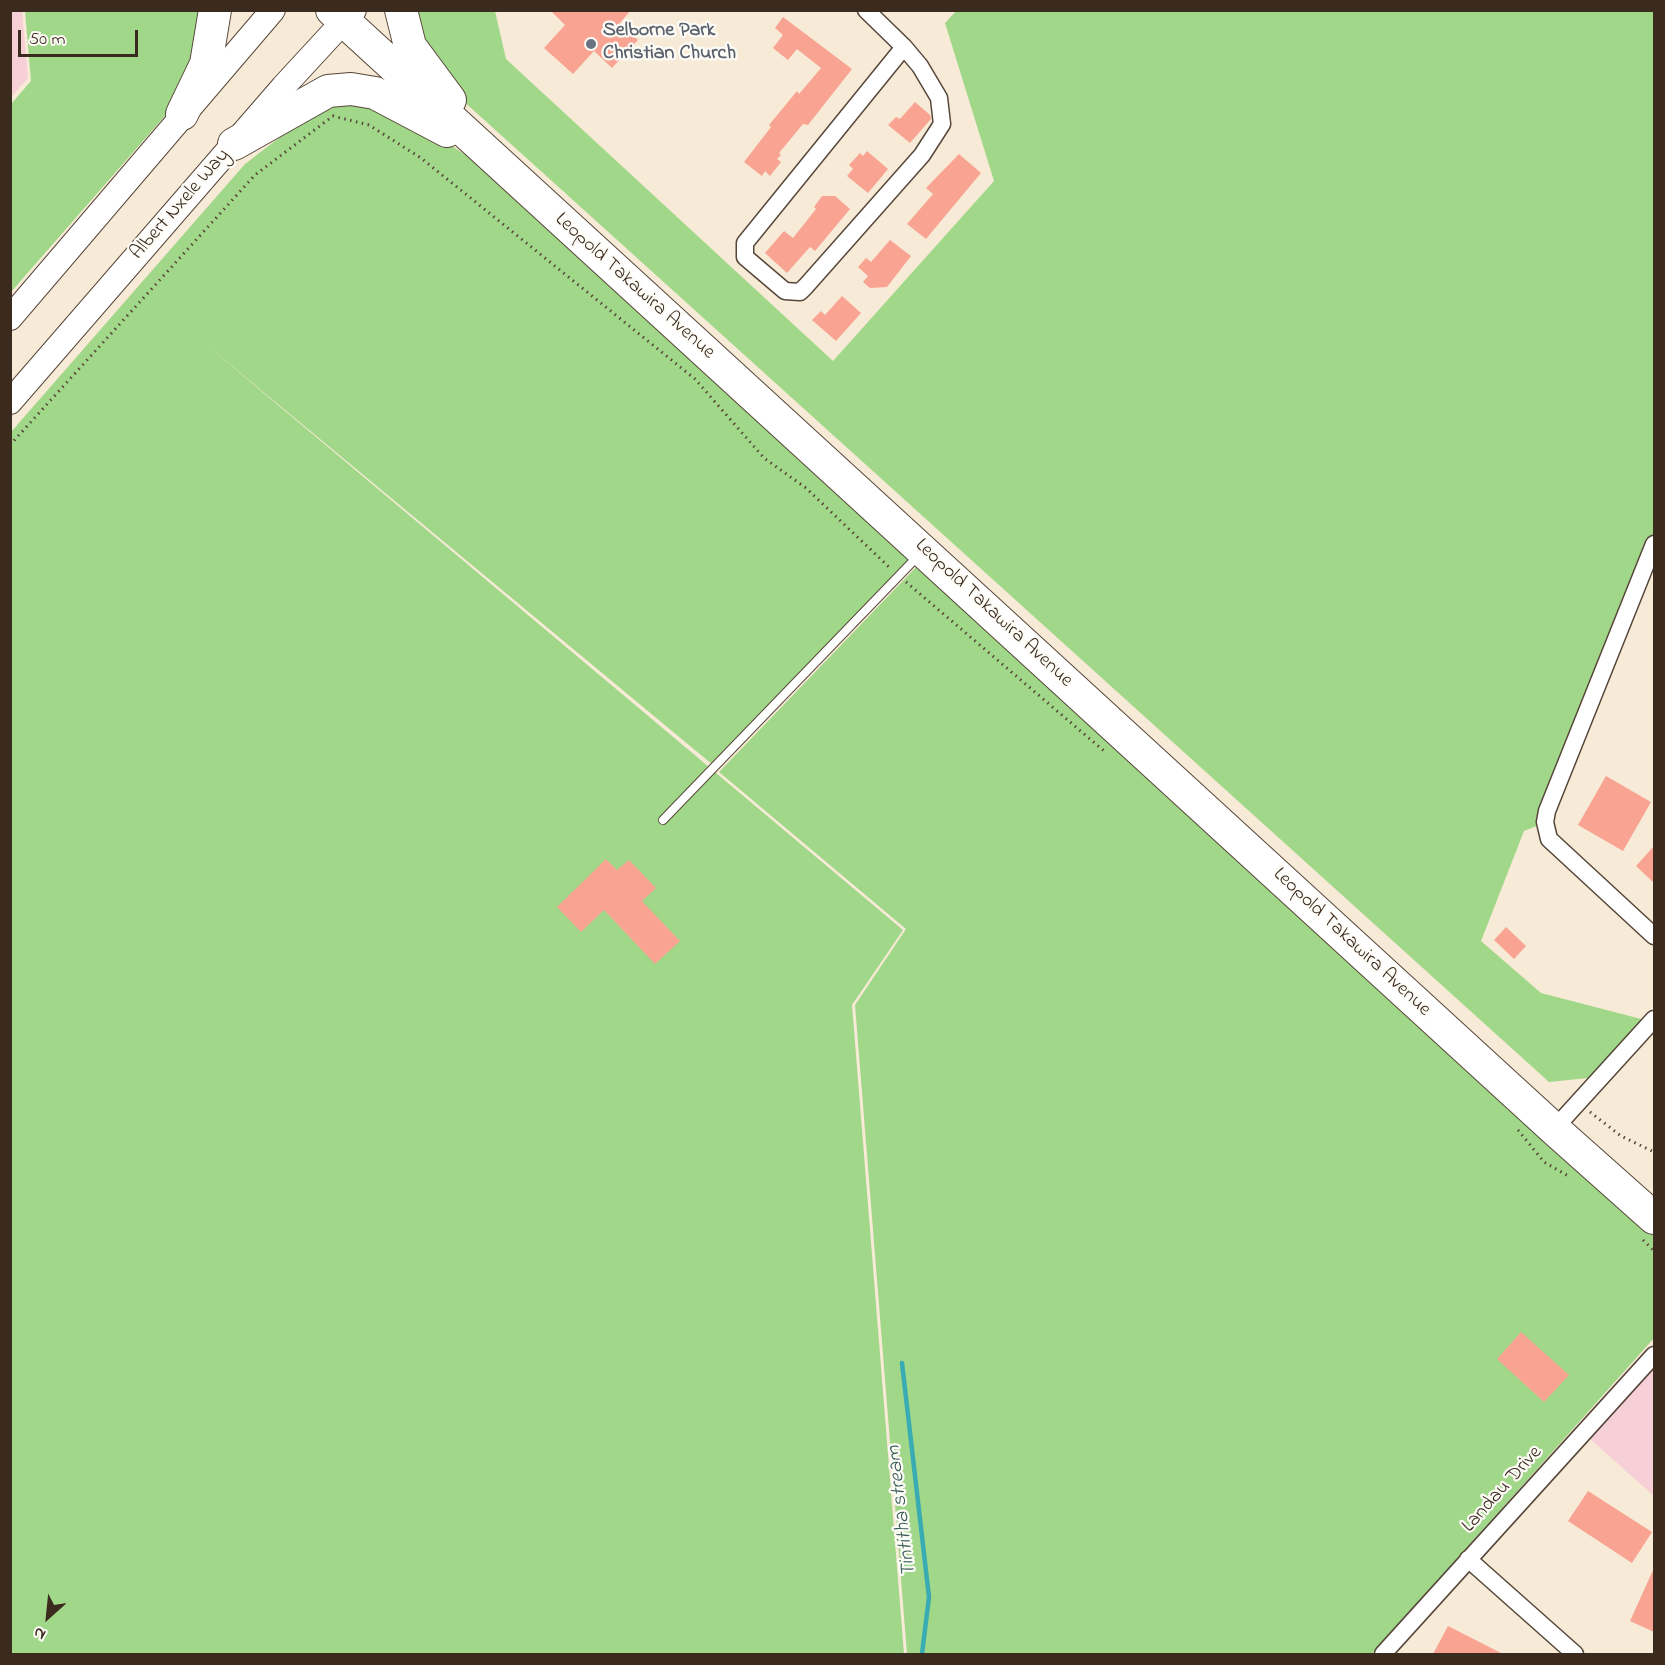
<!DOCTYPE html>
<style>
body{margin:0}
#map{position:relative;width:1665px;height:1665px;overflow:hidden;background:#f7ead6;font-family:"Indie Flower",sans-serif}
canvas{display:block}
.frame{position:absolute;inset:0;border:12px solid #3b2a1e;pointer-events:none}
.north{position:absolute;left:18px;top:1587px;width:60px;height:60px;-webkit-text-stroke:4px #fdfcf7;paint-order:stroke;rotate:207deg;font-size:16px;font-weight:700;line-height:24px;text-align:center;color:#3b2a1e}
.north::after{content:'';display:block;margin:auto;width:21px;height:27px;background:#3b2a1e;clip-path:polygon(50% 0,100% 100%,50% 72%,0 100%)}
.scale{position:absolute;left:18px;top:30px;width:120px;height:27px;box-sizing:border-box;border:3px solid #3b2a1e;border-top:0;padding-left:8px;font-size:18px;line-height:21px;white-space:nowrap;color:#3b2a1e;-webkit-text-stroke:4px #fdfcf7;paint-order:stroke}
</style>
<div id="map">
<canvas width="1665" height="1665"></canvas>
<div class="frame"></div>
<div class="north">N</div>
<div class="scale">50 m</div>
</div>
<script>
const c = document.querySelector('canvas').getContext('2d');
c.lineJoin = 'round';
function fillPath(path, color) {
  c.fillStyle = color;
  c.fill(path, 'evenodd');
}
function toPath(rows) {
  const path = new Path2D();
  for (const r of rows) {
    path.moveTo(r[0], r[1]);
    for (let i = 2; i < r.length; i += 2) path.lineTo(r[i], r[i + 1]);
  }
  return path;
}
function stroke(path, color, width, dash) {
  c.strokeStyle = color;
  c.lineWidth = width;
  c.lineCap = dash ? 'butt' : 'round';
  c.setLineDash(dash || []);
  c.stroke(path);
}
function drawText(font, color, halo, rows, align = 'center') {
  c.font = font + ' "Indie Flower",sans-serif';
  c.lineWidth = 4.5;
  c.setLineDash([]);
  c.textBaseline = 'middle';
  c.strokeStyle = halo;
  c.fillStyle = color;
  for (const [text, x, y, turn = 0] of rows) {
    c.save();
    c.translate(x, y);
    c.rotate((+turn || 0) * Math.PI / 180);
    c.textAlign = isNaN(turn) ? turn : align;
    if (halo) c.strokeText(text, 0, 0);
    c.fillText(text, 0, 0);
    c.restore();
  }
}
fillPath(toPath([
 [11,10,22,11,28,78,11,97],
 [1654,1369,1654,1496,1589,1438]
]), '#f6cfd7');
fillPath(toPath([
 [409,10,495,11,506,59,833,361,994,181,945,23,956,11,1654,11,1654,535,1545,810,1542,824,1524,831,1481,941,1541,993,1645,1020,1588,1078,1549,1082,460,98,416,40],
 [25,11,205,11,195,58,170,110,11,292,11,104,31,81],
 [330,99,372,102,438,137,478,163,911,558,713,765,197,337,903,930,852,1005,904,1654,11,1654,11,432,245,164],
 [920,563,1654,1230,1654,1338,1372,1654,907,1654,855,1005,906,929,719,772]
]), '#a1d789');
stroke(toPath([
 [902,1363,929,1597,922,1654]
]), '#39abb2', 4.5);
fillPath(toPath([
 [550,10,631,10,620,23,638,40,612,68,594,51,573,74,544,48,565,25],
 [783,17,852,69,808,125,803,124,779,153,781,155,777,159,781,162,770,176,765,171,762,176,744,162,771,127,769,125,797,91,799,94,821,68,797,49,788,60,773,48,783,35,775,28],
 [915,102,930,115,931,119,910,143,888,125,896,117,900,119],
 [867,151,888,169,868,193,847,176,853,169,849,165,860,153,863,156],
 [959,154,981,173,926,239,907,224,933,194,926,188],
 [822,196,835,196,850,209,815,251,810,247,787,273,765,253,784,231,793,238,816,209,814,207],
 [890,240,911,256,887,287,870,288,863,282,868,276,858,267,866,258,871,262],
 [842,296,861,313,836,341,812,320,821,311,825,315],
 [1606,776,1651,802,1623,851,1578,825],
 [1654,846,1654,883,1636,866],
 [606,859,617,870,629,860,656,888,642,901,680,941,655,964,604,910,581,932,557,907],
 [1506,927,1526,946,1514,959,1494,940],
 [1521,1332,1569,1375,1544,1402,1497,1359],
 [1588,1491,1652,1532,1632,1563,1568,1521],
 [1654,1568,1654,1632,1630,1621],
 [1448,1626,1503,1654,1433,1654]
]), '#f9a493');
const lane = toPath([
 [663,820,919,555]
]);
const street = toPath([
 [866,10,904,47,920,66,939,98,942,124,922,155,806,286,800,292,785,291,745,257,745,243,904,47],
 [1654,544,1547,811,1545,822,1549,839,1654,936],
 [1554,1129,1654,1019],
 [1468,1559,1575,1654],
 [1383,1654,1654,1355]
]);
const secondary = toPath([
 [10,318,273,10],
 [10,402,283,87,354,10]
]);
const highway = toPath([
 [332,10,1554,1129,1654,1218],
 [401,10,410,46,450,100],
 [182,114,206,64,215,10],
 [234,144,328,91,351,89,375,93,447,131]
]);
stroke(lane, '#57473a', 10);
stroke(street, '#57473a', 19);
stroke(secondary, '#57473a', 26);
stroke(highway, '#57473a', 34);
stroke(toPath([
 [10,445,255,175,333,116,369,125,421,158,695,379,764,458,806,488,890,568],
 [906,582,1104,751],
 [1590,1112,1621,1136,1654,1152],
 [1518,1130,1544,1162,1570,1177],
 [1643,1240,1654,1251]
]), '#57473a', 3, [1.5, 4.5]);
stroke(lane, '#fff', 8);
stroke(street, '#fff', 16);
stroke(secondary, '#fff', 24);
stroke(highway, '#fff', 32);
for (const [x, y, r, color] of [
 [591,44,6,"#6b7280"]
]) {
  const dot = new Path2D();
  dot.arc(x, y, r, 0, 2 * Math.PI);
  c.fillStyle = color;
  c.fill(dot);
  stroke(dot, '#fdfcf7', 2);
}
drawText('bold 20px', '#5b616d', '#fdfcf7', [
 ["Selborne Park",603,32],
 ["Christian Church",603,55]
], 'left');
drawText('20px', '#3b2a1e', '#fdfcf7', [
 ["Albert Nxele Way",181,205,-49],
 ["Leopold Takawira Avenue",634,287,42],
 ["Leopold Takawira Avenue",993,614,43],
 ["Leopold Takawira Avenue",1351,943,43],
 ["Landau Drive",1503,1490,-48]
]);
drawText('italic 21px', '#3a5e59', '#fdfcf7', [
 ["Tintitha stream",903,1511,-97]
]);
</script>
